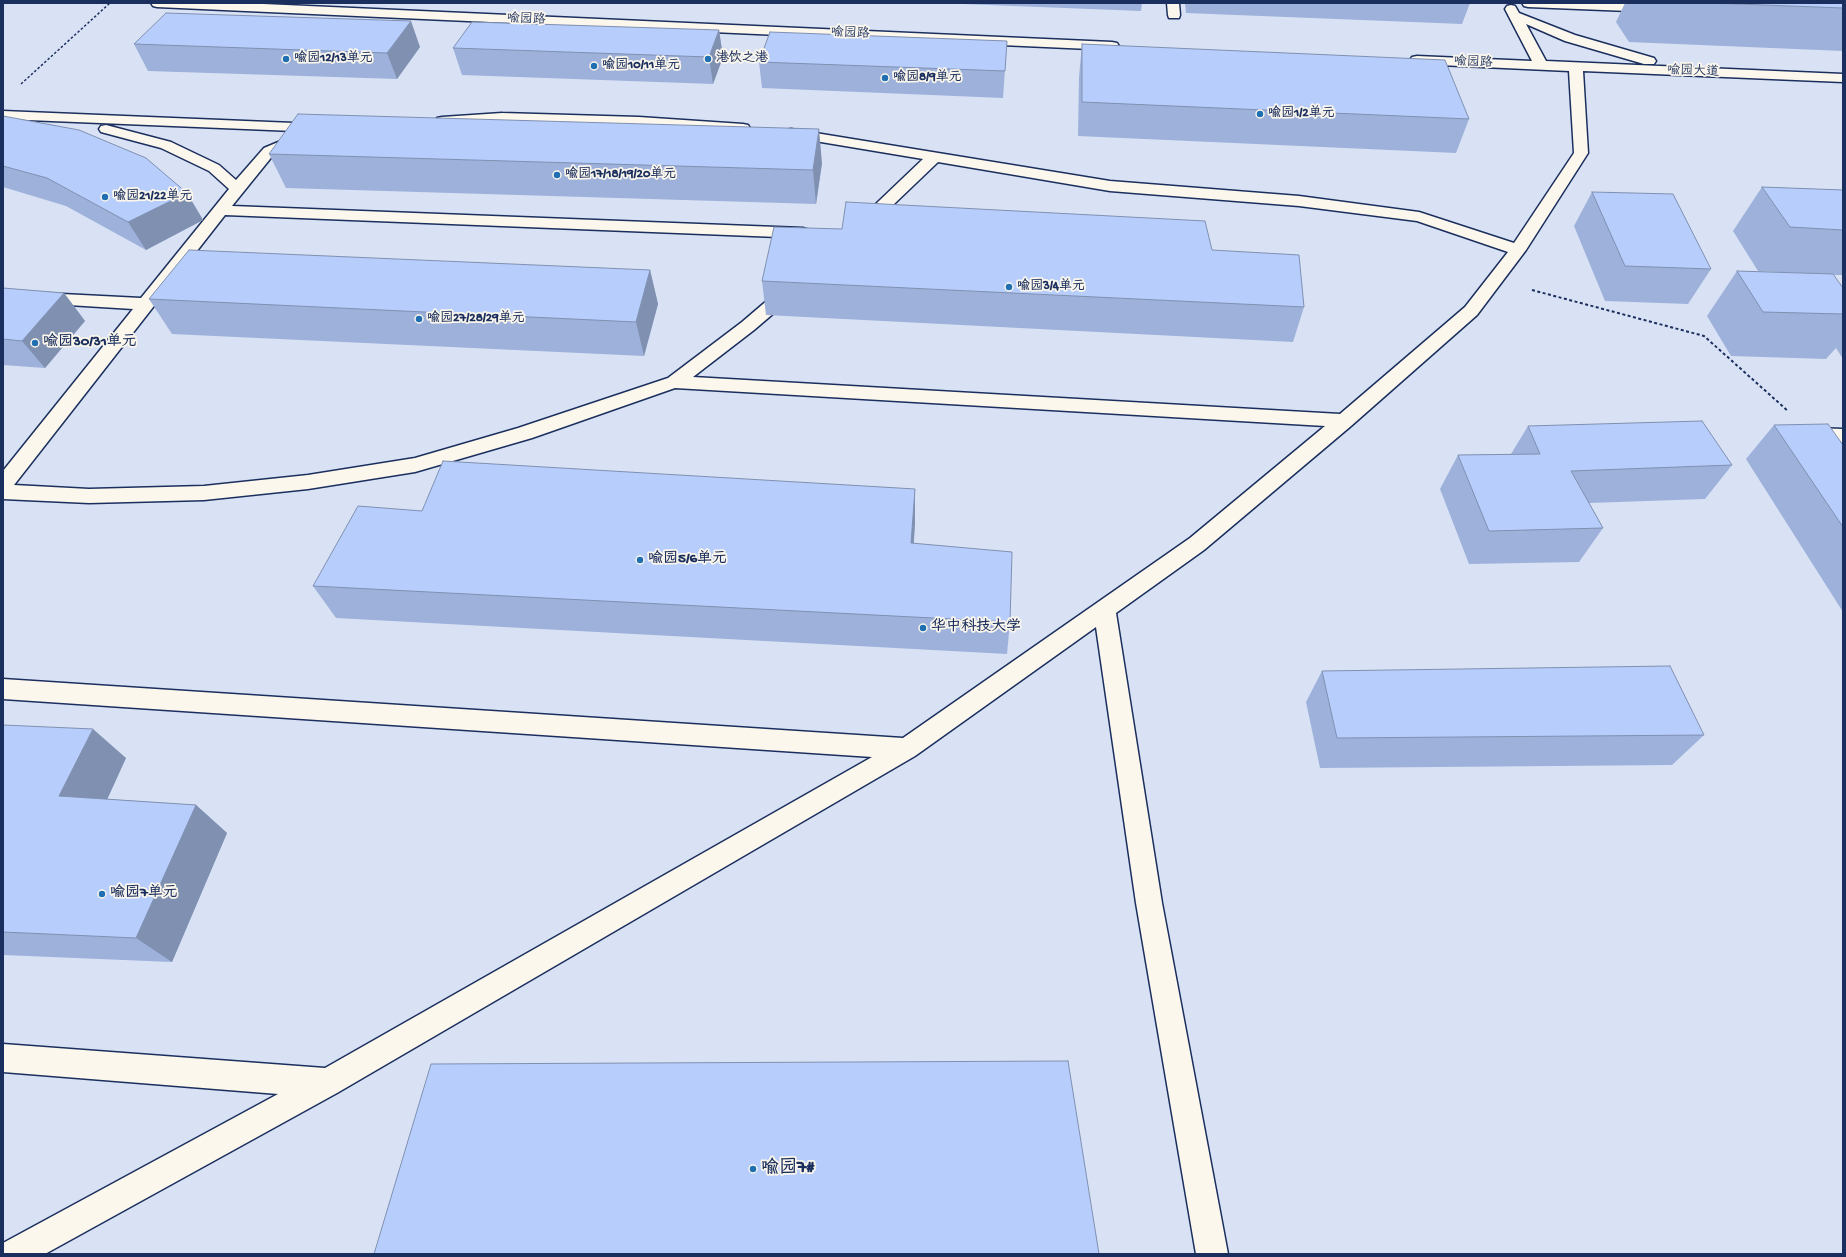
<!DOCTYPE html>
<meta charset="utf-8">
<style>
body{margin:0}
#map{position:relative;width:1846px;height:1257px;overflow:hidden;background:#e7ebf1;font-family:"Gochi Hand",sans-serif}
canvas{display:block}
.frame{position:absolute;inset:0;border:4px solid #1b2f5e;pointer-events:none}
</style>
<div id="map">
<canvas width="1846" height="1257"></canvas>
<div class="frame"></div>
</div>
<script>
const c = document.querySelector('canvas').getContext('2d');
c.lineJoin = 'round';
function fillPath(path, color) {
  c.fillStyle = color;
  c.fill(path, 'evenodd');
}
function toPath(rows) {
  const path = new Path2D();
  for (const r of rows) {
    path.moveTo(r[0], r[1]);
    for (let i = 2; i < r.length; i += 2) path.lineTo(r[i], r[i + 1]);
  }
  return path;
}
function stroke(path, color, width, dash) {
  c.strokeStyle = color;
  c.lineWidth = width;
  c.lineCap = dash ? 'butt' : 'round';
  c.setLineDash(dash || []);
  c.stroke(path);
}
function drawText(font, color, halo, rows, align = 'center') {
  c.font = font + ' "Gochi Hand","LXGW WenKai TC",sans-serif';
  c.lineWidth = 3.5;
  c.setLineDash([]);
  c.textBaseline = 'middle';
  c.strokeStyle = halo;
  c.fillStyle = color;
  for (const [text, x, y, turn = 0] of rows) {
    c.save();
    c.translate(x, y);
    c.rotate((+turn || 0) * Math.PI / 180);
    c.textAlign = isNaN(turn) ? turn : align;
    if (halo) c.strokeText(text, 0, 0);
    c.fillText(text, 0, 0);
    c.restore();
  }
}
fillPath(toPath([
 [3,3,1843,3,1843,1254,3,1254]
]), '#d9e2f5');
const minor = toPath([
 [151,3,241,3,1112,42,1117,43,1119,46,1117,49,1112,50,157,7,153,6,151,3],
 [1167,3,1179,3,1180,15,1179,18,1169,18,1168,15,1167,3],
 [1522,3,1624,3,1654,4,1658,5,1660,8,1658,11,1654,12,1528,7,1524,6,1522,3],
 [1511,5,1515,6,1519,13,1575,35,1654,58,1656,61,1654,64,1644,64,1565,41,1526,24,1546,61,1843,74,1843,82,1583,71,1588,153,1526,250,1477,315,1351,426,1204,550,1116,613,1162,903,1228,1254,1196,1254,1136,903,1096,627,915,756,337,1093,45,1254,3,1254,3,1243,278,1094,3,1072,3,1044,325,1068,872,757,3,699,3,679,903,738,1190,538,1325,426,675,388,532,438,415,472,308,489,204,500,89,503,3,499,3,471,133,309,3,301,3,291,141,298,229,189,209,171,161,148,101,132,99,129,101,126,106,125,171,142,219,165,236,180,264,148,295,135,305,135,307,138,305,141,274,154,232,206,803,228,809,230,811,233,809,236,803,238,225,215,14,485,89,489,204,486,308,475,415,458,518,428,668,378,742,322,783,287,789,286,795,287,797,291,795,295,754,330,693,377,1340,414,1465,307,1508,252,1417,221,1299,206,1110,191,938,162,870,227,864,229,858,227,856,224,858,221,923,159,791,137,786,136,784,133,786,130,791,129,1110,181,1299,196,1419,212,1514,243,1574,153,1569,71,1417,64,1412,63,1410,60,1412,57,1417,56,1532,61,1505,9,1507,6,1511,5],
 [3,111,318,124,323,125,325,128,323,131,318,132,3,119,3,111],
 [502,113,639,117,743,124,748,125,750,128,748,131,743,132,639,125,502,121,442,125,437,124,435,121,437,118,442,117,502,113],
 [1813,428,1843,429,1843,443,1828,442,1843,463,1843,485,1836,483,1803,435,1806,430,1813,428]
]);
stroke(minor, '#1b2f5e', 3);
stroke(toPath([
 [21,84,110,3]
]), '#1b2f5e', 1.5, [2.5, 2]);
stroke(toPath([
 [1532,290,1704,336,1788,411]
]), '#1b2f5e', 2, [3, 2.5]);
fillPath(minor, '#fbf7ec');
fillPath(toPath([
 [963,3,1142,3,1141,11,963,4],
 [1185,3,1470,3,1462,24,1186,13],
 [1625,3,1843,3,1843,51,1629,42,1616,22],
 [719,30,723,57,713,84,462,75,453,48],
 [1007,41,1003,98,762,88,759,62],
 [134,44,420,47,397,79,148,71],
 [1082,44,1469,119,1456,153,1078,136,1079,77],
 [3,116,187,193,203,220,146,250,66,206,3,187],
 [269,154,822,163,816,204,286,188],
 [1762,187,1843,190,1843,275,1833,275,1843,288,1843,359,1836,348,1826,359,1731,356,1707,316,1737,271,1801,273,1758,271,1733,231],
 [1592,192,1711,269,1688,304,1605,301,1574,226],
 [1212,250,1304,307,1293,342,766,315,762,281],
 [650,270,658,304,644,356,172,334,149,299],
 [3,288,64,293,85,321,45,368,3,365],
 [1774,425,1843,445,1843,612,1746,459],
 [1528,426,1732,465,1705,499,1589,503,1603,528,1579,562,1469,564,1440,489,1458,455,1511,454],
 [915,489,915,523,914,543,1010,622,1007,654,336,618,313,586,422,511],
 [1322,671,1704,735,1672,765,1320,768,1306,702],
 [3,725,126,758,107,799,196,805,227,833,172,962,3,955]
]), '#9db1da');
fillPath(toPath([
 [411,21,420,47,397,79,387,53],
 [719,30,723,57,713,84,709,57],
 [819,129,822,163,816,204,813,170],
 [187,193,203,220,146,250,128,222],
 [650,270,658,304,644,356,636,322],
 [64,293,85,321,45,368,22,341],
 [915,489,915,523,911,576,911,543],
 [93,729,126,758,96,824,59,796],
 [196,805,227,833,172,962,136,938]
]), '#8090b1');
const building = toPath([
 [1711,3,1843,3,1843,8,1711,3],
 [166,13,411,21,387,53,134,44,166,13],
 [472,22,719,30,709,57,453,48,472,22],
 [770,32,1007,41,1005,71,759,62,770,32],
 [1082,44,1445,60,1469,119,1082,102,1082,44],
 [298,114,819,129,813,170,269,154,298,114],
 [3,116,79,130,146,158,187,193,128,222,47,178,3,166,3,116],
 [1762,187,1843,190,1843,230,1790,227,1762,187],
 [1592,192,1673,194,1711,269,1625,266,1592,192],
 [846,202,1205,221,1212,250,1299,255,1304,307,762,281,774,227,842,229,846,202],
 [189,250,650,270,636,322,149,299,189,250],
 [1737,271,1833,274,1843,288,1843,314,1763,312,1737,271],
 [3,288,64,293,22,341,3,339,3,288],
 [1702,421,1732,465,1571,471,1603,528,1489,531,1458,455,1540,454,1528,426,1702,421],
 [1828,424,1843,445,1843,527,1774,425,1828,424],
 [443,461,915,489,911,543,1012,552,1010,622,313,586,358,506,422,511,443,461],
 [1670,666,1704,735,1337,738,1322,671,1670,666],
 [3,725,93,729,59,796,196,805,136,938,3,932,3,725],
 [1068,1061,1099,1254,374,1254,431,1064,1068,1061]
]);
fillPath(building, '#b7cefd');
stroke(building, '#8090b1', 1);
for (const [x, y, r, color] of [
 [286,59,4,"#1f6fb2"],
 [708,59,4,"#1f6fb2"],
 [594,66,4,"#1f6fb2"],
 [885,78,4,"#1f6fb2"],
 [1260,114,4,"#1f6fb2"],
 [557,175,4,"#1f6fb2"],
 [105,197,4,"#1f6fb2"],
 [1009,287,4,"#1f6fb2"],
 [419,319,4,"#1f6fb2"],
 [35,343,4,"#1f6fb2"],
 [640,560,4,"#1f6fb2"],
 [923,628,4,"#1f6fb2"],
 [102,894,4,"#1f6fb2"],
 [753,1169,4,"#1f6fb2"]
]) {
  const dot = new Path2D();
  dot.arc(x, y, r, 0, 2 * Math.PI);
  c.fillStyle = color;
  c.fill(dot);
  stroke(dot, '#fbf7ec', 1.5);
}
drawText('13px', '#1b2f5e', '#fbf7ec', [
 ["喻园路",526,20,3],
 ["喻园路",850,34,3],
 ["喻园路",1473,63,3],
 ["喻园大道",1693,72,2]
]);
drawText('bold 13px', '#1b2f5e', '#fbf7ec', [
 ["喻园12/13单元",294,59],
 ["港饮之港",716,59],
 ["喻园10/11单元",602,66],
 ["喻园8/9单元",893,78],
 ["喻园1/2单元",1268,114],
 ["喻园17/18/19/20单元",565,175],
 ["喻园21/22单元",113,197],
 ["喻园3/4单元",1017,287],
 ["喻园27/28/29单元",427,319]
], 'left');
drawText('bold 15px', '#1b2f5e', '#fbf7ec', [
 ["喻园30/31单元",43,343],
 ["喻园5/6单元",648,560],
 ["华中科技大学",931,628],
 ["喻园7单元",110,894]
], 'left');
drawText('bold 18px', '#1b2f5e', '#fbf7ec', [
 ["喻园7#",761,1169]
], 'left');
</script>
